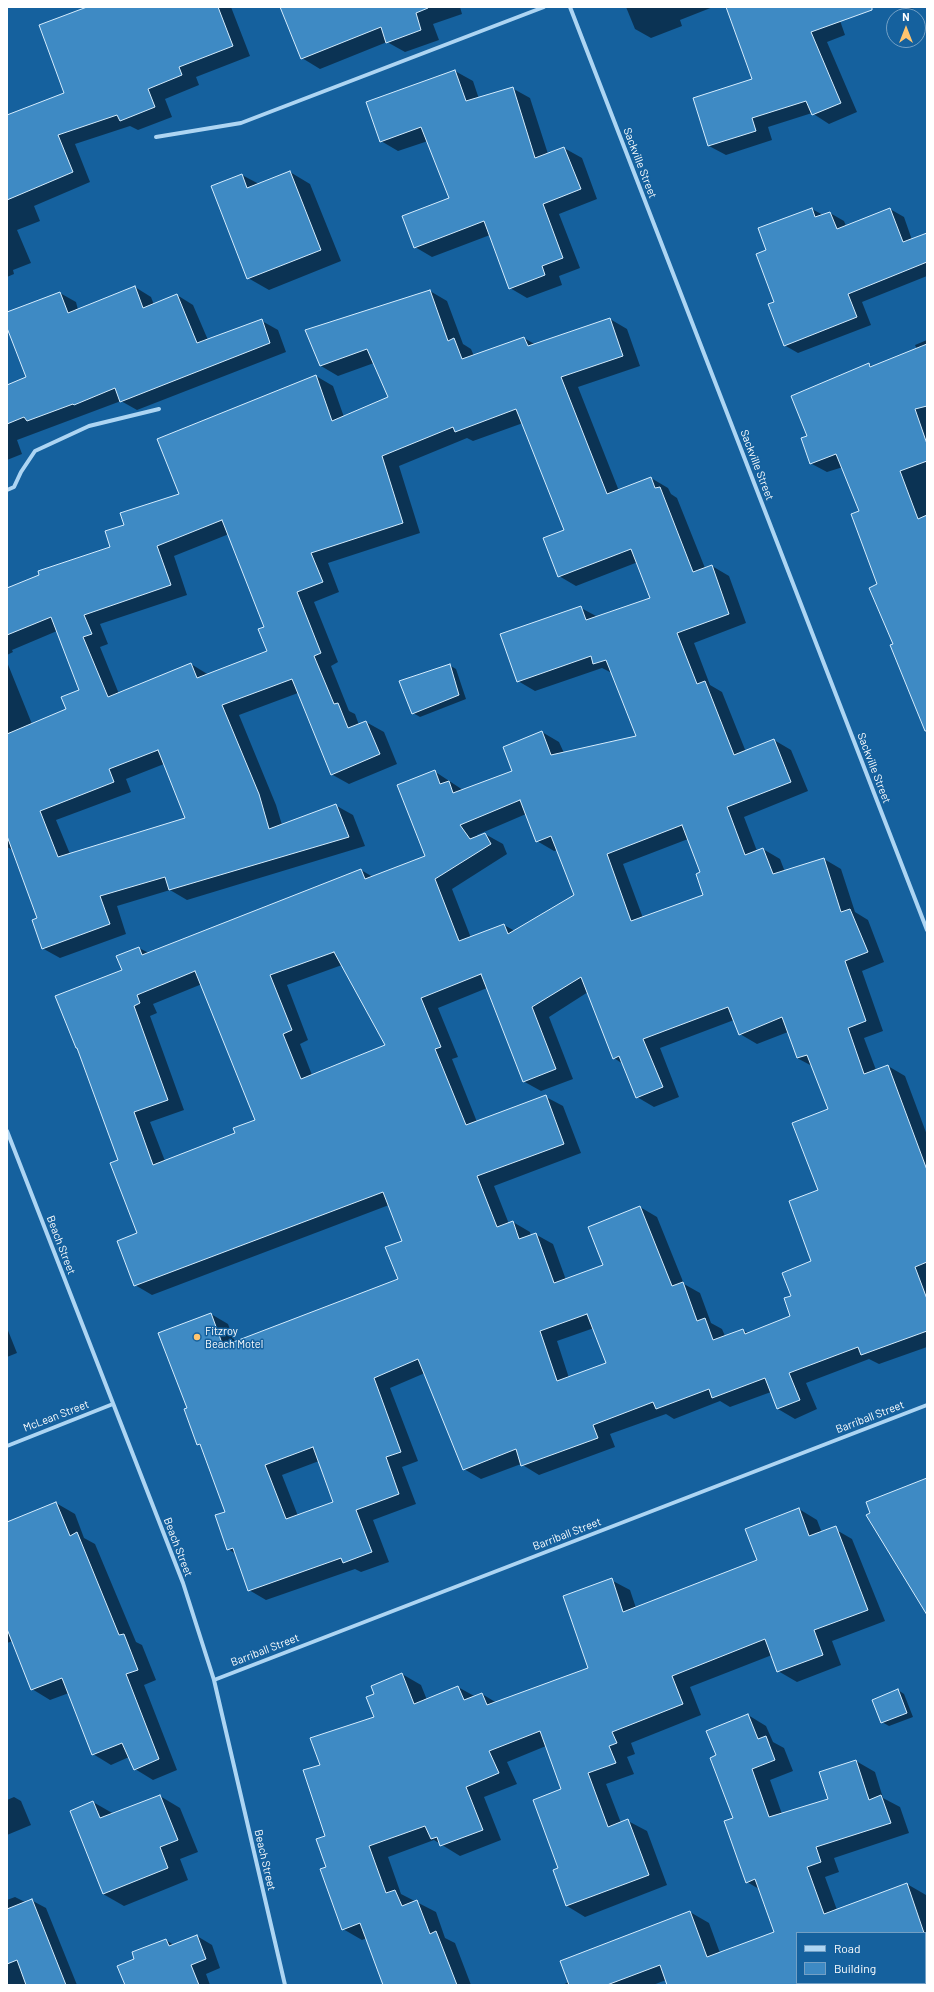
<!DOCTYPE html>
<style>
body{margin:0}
#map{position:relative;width:934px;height:1992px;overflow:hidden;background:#15619e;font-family:Barlow,sans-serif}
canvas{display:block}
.frame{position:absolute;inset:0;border:8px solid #fff;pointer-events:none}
.legend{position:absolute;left:796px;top:1932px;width:130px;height:52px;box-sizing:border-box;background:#15619e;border:1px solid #73a0c5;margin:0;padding:5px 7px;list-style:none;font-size:12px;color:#fff}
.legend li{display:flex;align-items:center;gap:8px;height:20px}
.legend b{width:20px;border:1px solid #73a0c5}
.north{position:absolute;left:886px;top:8px;width:40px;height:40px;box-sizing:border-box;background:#15619e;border:1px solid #73a0c5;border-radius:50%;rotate:0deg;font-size:11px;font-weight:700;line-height:16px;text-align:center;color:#fff}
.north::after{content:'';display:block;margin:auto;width:14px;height:18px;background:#ffc56f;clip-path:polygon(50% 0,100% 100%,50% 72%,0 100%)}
</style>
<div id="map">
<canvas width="934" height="1992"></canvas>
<div class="frame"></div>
<ul class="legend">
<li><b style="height:5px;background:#add5f3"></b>Road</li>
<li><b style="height:11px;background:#3e8ac4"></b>Building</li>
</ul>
<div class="north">N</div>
</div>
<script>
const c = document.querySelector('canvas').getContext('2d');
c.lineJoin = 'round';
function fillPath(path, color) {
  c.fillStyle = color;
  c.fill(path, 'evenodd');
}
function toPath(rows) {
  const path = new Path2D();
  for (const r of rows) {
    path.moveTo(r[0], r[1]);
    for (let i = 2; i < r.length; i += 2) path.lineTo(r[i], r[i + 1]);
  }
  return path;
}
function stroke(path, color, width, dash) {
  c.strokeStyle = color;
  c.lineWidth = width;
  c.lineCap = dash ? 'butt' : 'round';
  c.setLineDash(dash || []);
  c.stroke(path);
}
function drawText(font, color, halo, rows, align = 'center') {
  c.font = font + ' Barlow,sans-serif';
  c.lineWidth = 3;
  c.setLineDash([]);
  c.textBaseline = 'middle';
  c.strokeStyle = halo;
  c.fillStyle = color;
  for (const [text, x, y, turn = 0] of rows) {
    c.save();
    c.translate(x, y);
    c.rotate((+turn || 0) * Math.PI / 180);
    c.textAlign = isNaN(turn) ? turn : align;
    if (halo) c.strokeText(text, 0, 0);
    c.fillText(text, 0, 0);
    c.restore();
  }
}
fillPath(toPath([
 [89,7,231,7,250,56,196,77,199,85,165,99,172,117,138,130,130,126,75,144,90,182,34,206,40,221,17,230,31,263,13,270,14,274,7,277,7,124,66,93],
 [281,7,460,7,462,14,433,24,439,40,405,52,387,42,320,69,302,58],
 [626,7,713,7,680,20,682,26,651,38,635,29],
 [727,7,827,7,837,12,845,35,827,42,857,112,829,124,812,113,768,127,772,140,726,155,709,146,694,99,753,80],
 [901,7,917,7,907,10],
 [455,71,473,81,479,99,512,88,530,98,548,154,564,148,582,158,597,199,559,214,580,268,559,276,562,285,527,298,510,288,490,235,432,257,415,247,450,198,428,141,398,151,381,141],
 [290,172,310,184,341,261,269,290,248,278,242,175,259,184],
 [812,209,823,215,830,213,844,221,846,226,890,209,904,217,912,240,927,237,927,276,862,302,871,325,798,353,784,345,775,302,767,251],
 [135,287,151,297,154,305,177,295,193,305,208,340,262,321,278,330,286,352,137,410,121,401,17,440,22,454,7,460,7,395,27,378,7,325,7,313,60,293,76,302,78,310],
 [430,291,447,301,463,344,471,349,474,356,524,338,536,345,610,319,627,329,640,366,578,387,619,491,651,478,668,488,671,494,677,498,705,568,712,566,729,576,746,623,694,643,710,685,722,692,746,752,774,740,791,750,808,791,744,817,757,851,763,849,780,859,785,872,824,859,841,869,855,912,868,920,884,962,862,971,883,1031,864,1038,876,1070,888,1066,905,1076,927,1135,927,1347,879,1364,869,1359,806,1383,817,1409,795,1419,778,1409,771,1392,730,1407,720,1401,674,1419,666,1414,610,1434,615,1447,539,1475,521,1464,481,1479,464,1469,425,1373,390,1388,418,1461,402,1467,416,1504,373,1520,389,1562,361,1572,355,1569,266,1600,249,1590,236,1554,228,1549,226,1512,201,1446,198,1444,188,1409,211,1314,228,1324,235,1342,399,1280,403,1241,389,1205,152,1295,135,1285,139,1234,119,1161,123,971,139,948,149,953,361,870,373,877,426,857,434,771,463,790,514,772,542,732,559,742,564,753,637,736,612,673,602,668,535,691,518,681,581,608,598,617,651,598,638,562,576,586,559,576,565,530,523,423,473,441,467,438,399,466,420,533,328,563,339,592,314,602,338,662,331,666,349,711,355,714,359,725,366,722,384,732,397,764,349,784,331,774,298,693,239,715,276,805,282,825,335,805,353,815,365,846,187,900,170,890,117,906,126,934,60,958,42,948,38,919,13,850,7,847,7,662,32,724,67,709,80,690,57,631,12,650,13,652,7,655,7,589,111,547,125,525,180,495,316,376,333,386,344,417,389,398,374,363,338,376,321,366],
 [229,534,265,627,268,652,209,675,191,664,119,694,100,647,108,644,100,624,187,595,174,556],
 [164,764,186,819,70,854,56,820,131,792,126,779],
 [526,814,537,841,554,851,558,850,575,895,515,931,504,925,471,938,452,889,507,854,503,844,485,834,478,837,477,835],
 [688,839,702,872,705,895,643,918,623,864],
 [342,965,387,1045,312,1075,300,1044,308,1040,287,985],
 [202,984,256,1120,236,1134,165,1161,150,1122,184,1110,150,1016,157,1013,153,1004],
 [487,988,523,1081,541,1091,573,1079,549,1017,588,992,614,1058,623,1064,637,1097,654,1107,679,1097,660,1048,734,1020,740,1034,757,1044,788,1032,797,1058,812,1066,829,1109,812,1262,792,1296,792,1317,749,1334,743,1330,725,1336,722,1329,711,1323,700,1293,684,1284,657,1217,640,1207,604,1265,566,1280,553,1244,535,1234,531,1236,530,1232,513,1222,509,1224,494,1186,581,1153,563,1106,546,1097,477,1122,452,1059,458,1057,438,1008],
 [594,1328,607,1364,569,1378,557,1341],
 [319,1461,334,1503,298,1516,282,1475],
 [927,340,927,734,891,646,894,644,861,512,843,467,827,472,810,463,808,437,869,364,873,367,917,349,915,345],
 [449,665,456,669,466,699,420,717,413,713],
 [7,1328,17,1353,7,1357],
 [56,1503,75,1514,84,1538,95,1544,136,1642,142,1645,156,1680,144,1685,177,1770,153,1780,135,1769,129,1757,111,1765,93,1754,69,1693,50,1700,32,1689,13,1641,7,1643,7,1523],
 [799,1509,817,1520,822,1533,833,1528,852,1539,885,1621,832,1641,841,1665,797,1682,778,1671,772,1655,690,1687,701,1715,631,1743,635,1754,627,1757,634,1774,606,1784,621,1823,628,1821,647,1831,667,1885,585,1917,567,1906,560,1869,563,1790,546,1746,507,1762,517,1784,484,1797,501,1840,460,1856,434,1840,388,1857,401,1894,436,1912,445,1938,455,1943,471,1985,385,1985,367,1938,362,1940,343,1929,328,1868,321,1765,375,1717,376,1695,402,1674,421,1685,427,1700,458,1687,476,1697,482,1694,497,1703,590,1669,611,1580,630,1590,636,1608,758,1560],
 [898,1690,904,1694,913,1717,889,1726,882,1722],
 [748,1715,766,1726,773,1742,784,1748,793,1771,770,1780,782,1814,829,1800,856,1761,875,1772,883,1798,900,1807,909,1833,834,1858,839,1872,825,1877,837,1910,907,1884,926,1895,927,1985,668,1985,666,1980,653,1985,563,1985,690,1912,709,1923,720,1953,775,1933,759,1889,747,1882,734,1819,717,1756],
 [797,1933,925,1933,925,1983,797,1983],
 [160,1796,180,1808,198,1852,180,1859,188,1880,124,1906,103,1894,93,1802,114,1814],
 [14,1797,21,1801,31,1825,7,1835,7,1800],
 [15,1897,25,1902,31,1900,46,1908,77,1985,7,1985,7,1900],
 [197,1936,212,1945,220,1968,206,1974,210,1985,126,1985,136,1959,166,1940,174,1945]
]), '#0007');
const building = toPath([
 [87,7,218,7,233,46,179,67,182,75,148,89,155,107,120,121,117,115,58,135,73,172,7,200,7,115,64,93,39,25,87,7],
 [280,7,428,7,428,8,416,13,421,30,386,43,381,27,301,59,280,7],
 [726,7,872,7,872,10,811,32,841,103,812,115,806,101,752,118,756,131,708,146,693,98,752,79,726,7],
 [455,70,466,101,513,87,535,158,564,147,581,189,543,204,563,258,542,266,545,275,509,289,484,221,414,248,402,216,449,198,421,127,380,142,366,102,455,70],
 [290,171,321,250,247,279,211,186,242,174,247,188,290,171],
 [812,208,815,217,830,212,837,229,890,208,903,242,927,233,927,262,848,294,857,317,784,346,768,304,774,302,756,254,766,250,758,228,812,208],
 [135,286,143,308,177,294,197,343,262,319,270,343,120,402,115,388,74,405,73,404,27,421,24,417,7,424,7,385,26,377,7,328,7,312,60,292,68,313,135,286],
 [430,290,448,341,454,338,462,359,524,337,528,346,610,318,623,356,561,377,607,494,651,477,655,488,660,487,693,572,712,565,729,614,677,633,697,684,705,681,734,755,774,739,791,782,727,807,745,855,763,848,773,874,824,858,841,912,850,909,868,952,845,961,866,1021,848,1028,864,1074,888,1065,927,1170,927,1262,915,1267,927,1299,927,1331,861,1355,858,1347,789,1373,800,1400,777,1409,765,1378,712,1398,709,1389,656,1409,653,1402,593,1425,598,1438,521,1466,516,1449,463,1470,418,1359,374,1378,401,1452,386,1457,399,1494,356,1510,372,1552,343,1563,341,1558,248,1591,233,1548,227,1550,215,1515,225,1512,200,1444,197,1445,184,1409,187,1408,158,1333,211,1313,223,1346,398,1279,385,1247,402,1241,383,1192,134,1286,117,1241,137,1233,110,1163,118,1160,77,1048,76,1048,55,996,122,970,116,956,139,947,142,955,361,869,365,879,425,856,397,785,435,770,440,784,449,781,453,793,512,771,503,747,542,731,551,755,636,736,606,660,593,664,591,656,517,682,500,634,581,606,586,620,650,598,631,549,558,577,543,538,564,530,516,409,455,432,453,427,382,456,403,523,311,553,323,582,297,592,321,653,314,656,334,704,338,703,348,728,366,721,380,754,331,775,292,679,222,705,259,794,269,829,336,804,349,837,169,890,165,877,100,896,110,924,42,949,32,920,37,918,7,836,7,734,66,709,61,697,79,690,51,617,7,635,7,588,39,575,38,571,110,547,105,531,124,525,120,513,179,494,157,439,316,375,332,421,388,397,367,349,320,366,305,330,430,290],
 [222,520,264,627,258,629,267,651,197,678,191,663,108,697,83,637,92,634,84,615,171,585,157,546,222,520],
 [158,750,185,818,58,857,40,811,114,782,109,769,158,750],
 [520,800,536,842,551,836,574,895,508,934,504,924,459,941,435,879,491,844,485,833,470,839,460,825,520,800],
 [682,825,700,872,696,874,703,895,631,921,607,854,682,825],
 [334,952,385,1045,301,1079,283,1034,292,1030,270,975,334,952],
 [195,971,255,1120,233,1128,235,1133,153,1165,134,1112,168,1100,134,1006,140,1003,137,995,195,971],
 [481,974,523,1082,556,1069,532,1007,581,977,613,1059,619,1056,636,1098,663,1087,643,1039,728,1007,739,1035,782,1017,797,1058,807,1055,828,1109,792,1123,818,1190,789,1201,811,1261,782,1273,791,1296,784,1298,790,1316,745,1334,743,1329,713,1340,705,1318,697,1321,683,1282,672,1286,640,1206,588,1227,603,1265,554,1283,536,1233,519,1239,513,1221,497,1227,477,1176,564,1144,546,1095,466,1125,435,1049,441,1047,421,998,481,974],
 [587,1314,606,1363,557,1381,540,1331,587,1314],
 [313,1447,333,1502,286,1519,265,1465,313,1447],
 [927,344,927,406,915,409,927,444,927,461,900,471,918,519,927,515,927,731,925,731,890,645,893,644,869,588,877,584,851,514,859,511,836,454,810,464,801,438,807,436,791,396,869,363,870,367,927,344],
 [450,664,459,695,412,714,399,681,450,664],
 [927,1478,927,1615,866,1515,870,1513,866,1502,927,1478],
 [56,1502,70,1536,77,1532,119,1635,124,1634,138,1670,126,1674,159,1759,134,1770,122,1743,92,1755,62,1678,31,1690,7,1629,7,1522,56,1502],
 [799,1508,809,1536,836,1526,868,1610,814,1630,823,1655,777,1672,765,1639,672,1676,683,1704,612,1732,617,1743,609,1746,616,1763,588,1773,608,1827,628,1819,649,1875,566,1906,553,1870,558,1868,533,1800,561,1789,540,1731,489,1751,499,1773,466,1787,483,1830,440,1846,437,1837,431,1839,425,1826,369,1846,386,1893,395,1890,402,1906,417,1900,430,1934,436,1931,457,1985,383,1985,360,1923,342,1930,320,1869,326,1867,316,1839,325,1836,303,1770,320,1765,310,1738,374,1717,366,1697,374,1694,371,1686,402,1673,414,1704,458,1686,464,1700,482,1693,487,1705,588,1668,563,1596,612,1578,623,1612,757,1560,745,1529,799,1508],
 [898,1689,907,1713,881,1723,872,1700,898,1689],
 [748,1714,758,1739,766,1736,775,1760,752,1769,769,1817,828,1799,819,1772,856,1760,869,1800,881,1795,891,1823,816,1847,821,1862,807,1867,824,1914,907,1883,924,1933,797,1933,797,1985,667,1985,660,1965,607,1985,569,1985,560,1961,690,1911,707,1957,774,1932,755,1879,746,1883,724,1821,733,1818,710,1758,716,1755,706,1731,748,1714],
 [160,1795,178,1840,160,1847,168,1868,103,1894,70,1811,93,1801,100,1818,160,1795],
 [32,1899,66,1985,26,1985,17,1960,7,1964,7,1909,32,1899],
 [197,1935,206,1959,191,1965,199,1985,125,1985,117,1966,134,1959,132,1952,166,1939,169,1946,197,1935]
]);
fillPath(building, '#3e8ac4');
stroke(building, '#d5ecfd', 1);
stroke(toPath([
 [570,7,927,930],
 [156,137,241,123,544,7],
 [7,490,14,487,21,472,35,451,89,426,159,409],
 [7,1131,183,1583,214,1680,285,1985],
 [7,1446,113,1404],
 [214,1680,927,1405]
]), '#add5f3', 4);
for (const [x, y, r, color] of [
 [197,1337,4,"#ffc56f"]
]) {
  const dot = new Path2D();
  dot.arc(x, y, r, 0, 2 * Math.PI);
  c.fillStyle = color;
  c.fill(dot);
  stroke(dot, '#15619e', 1.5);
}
drawText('11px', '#fff', '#15619e', [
 ["Sackville Street",640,163,69],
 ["Sackville Street",757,465,69],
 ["Sackville Street",874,768,69],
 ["Beach Street",61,1245,69],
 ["McLean Street",56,1416,-21],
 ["Barriball Street",870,1417,-21],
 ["Barriball Street",567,1534,-21],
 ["Beach Street",178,1547,69],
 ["Barriball Street",265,1650,-21],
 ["Beach Street",265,1860,77]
]);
drawText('11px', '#fff', '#15619e', [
 ["Fitzroy",205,1331],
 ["Beach Motel",205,1344]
], 'left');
</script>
